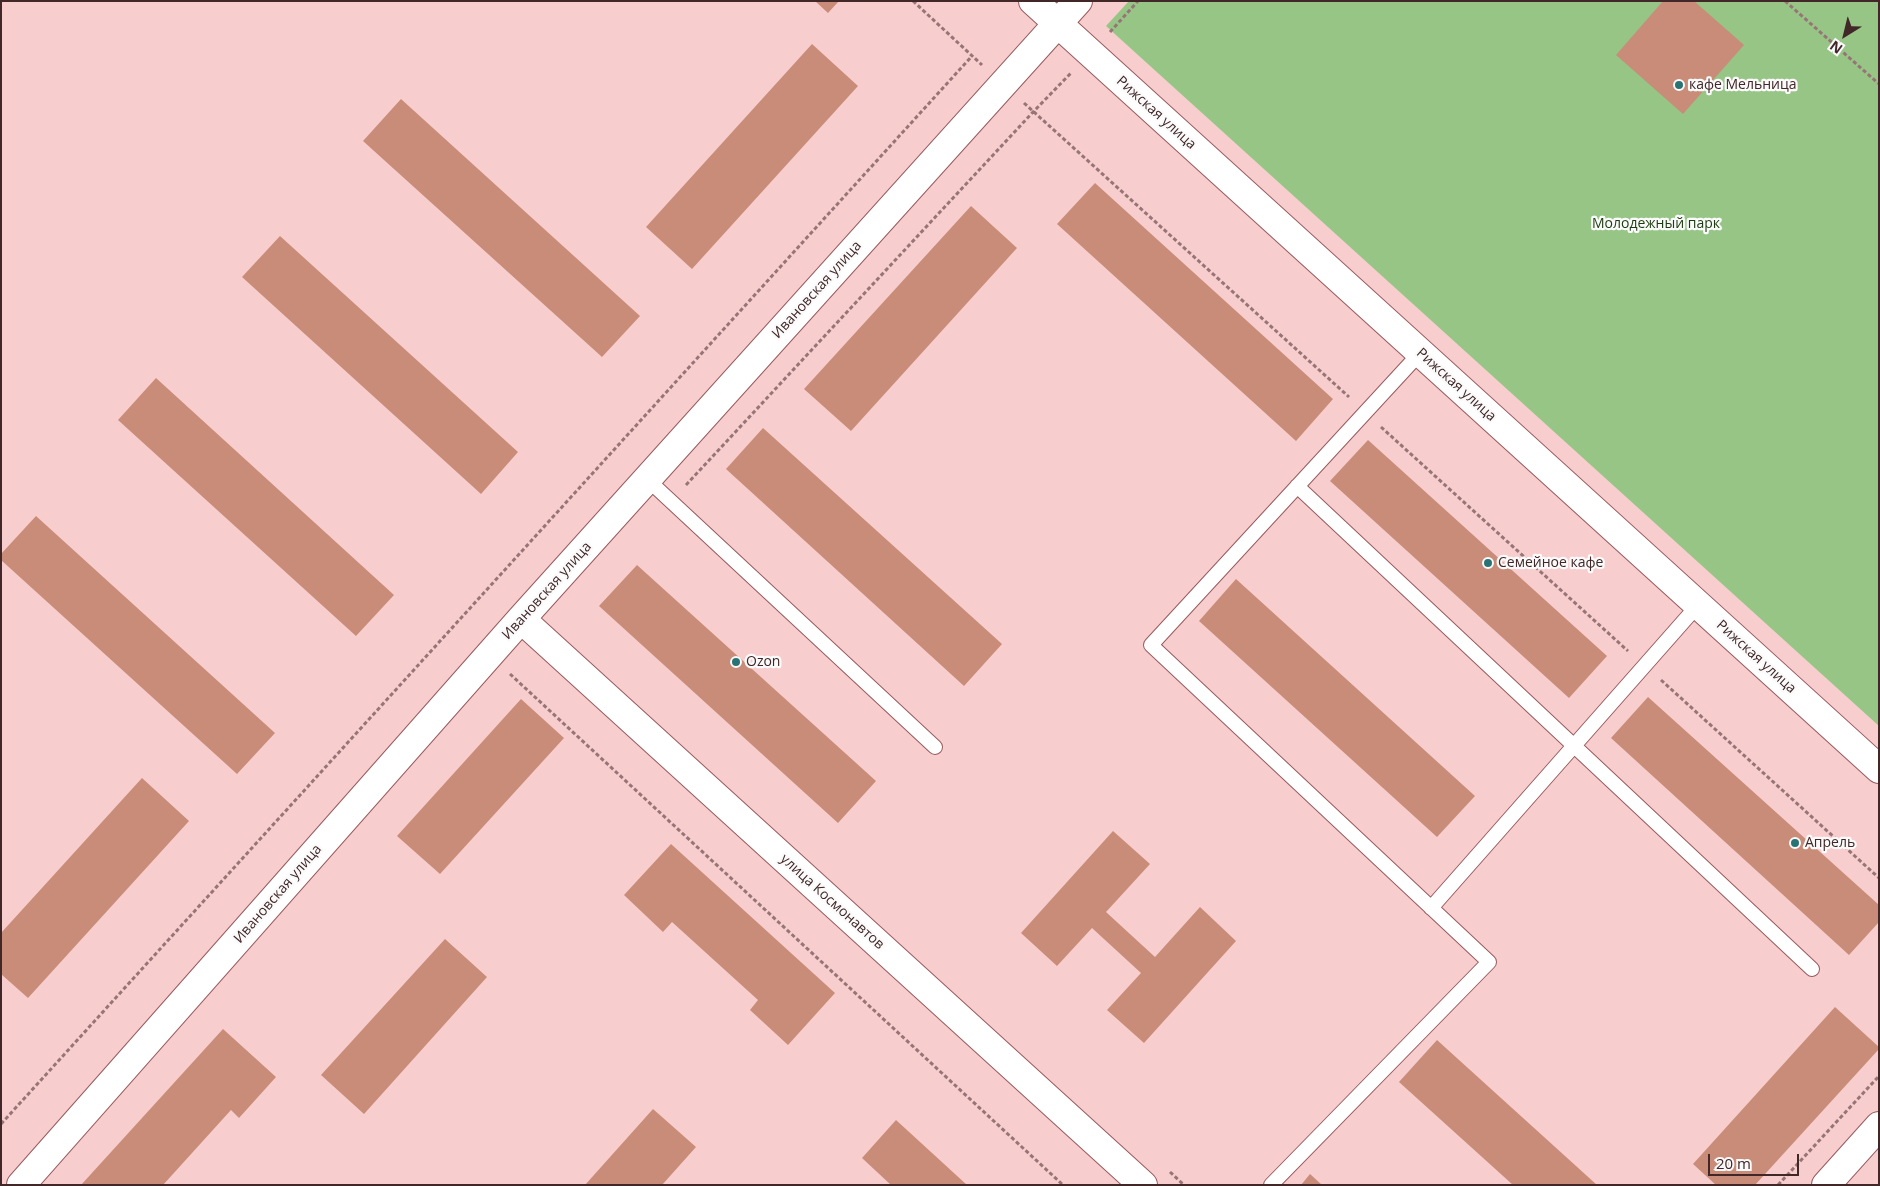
<!DOCTYPE html>
<meta charset="utf-8">
<style>
body{margin:0}
#map{position:relative;width:1880px;height:1186px;overflow:hidden;background:#f8cdcd;font-family:"Open Sans",sans-serif}
canvas{display:block}
.frame{position:absolute;inset:0;border:2px solid #412728;pointer-events:none}
.north{position:absolute;left:1820px;top:10px;width:50px;height:50px;-webkit-text-stroke:4px #fafafa;paint-order:stroke;rotate:216deg;font-size:14px;font-weight:700;line-height:20px;text-align:center;color:#412728}
.north::after{content:'';display:block;margin:auto;width:18px;height:22px;background:#412728;clip-path:polygon(50% 0,100% 100%,50% 72%,0 100%)}
.scale{position:absolute;left:1708px;top:1154px;width:91px;height:22px;box-sizing:border-box;border:2px solid #412728;border-top:0;padding-left:6px;font-size:15px;line-height:18px;white-space:nowrap;color:#412728;-webkit-text-stroke:4px #fafafa;paint-order:stroke}
</style>
<div id="map">
<canvas width="1880" height="1186"></canvas>
<div class="frame"></div>
<div class="north">N</div>
<div class="scale">20 m</div>
</div>
<script>
const c = document.querySelector('canvas').getContext('2d');
c.lineJoin = 'round';
function fillPath(path, color) {
  c.fillStyle = color;
  c.fill(path, 'evenodd');
}
function toPath(rows) {
  const path = new Path2D();
  for (const r of rows) {
    path.moveTo(r[0], r[1]);
    for (let i = 2; i < r.length; i += 2) path.lineTo(r[i], r[i + 1]);
  }
  return path;
}
function stroke(path, color, width, dash) {
  c.strokeStyle = color;
  c.lineWidth = width;
  c.lineCap = dash ? 'butt' : 'round';
  c.setLineDash(dash || []);
  c.stroke(path);
}
function drawText(font, color, halo, rows, align = 'center') {
  c.font = font + ' "Open Sans",sans-serif';
  c.lineWidth = 4.5;
  c.setLineDash([]);
  c.textBaseline = 'middle';
  c.strokeStyle = halo;
  c.fillStyle = color;
  for (const [text, x, y, turn = 0] of rows) {
    c.save();
    c.translate(x, y);
    c.rotate((+turn || 0) * Math.PI / 180);
    c.textAlign = isNaN(turn) ? turn : align;
    if (halo) c.strokeText(text, 0, 0);
    c.fillText(text, 0, 0);
    c.restore();
  }
}
fillPath(toPath([
 [1129,1,1879,1,1879,726,1106,26]
]), '#96c586');
fillPath(toPath([
 [815,1,839,1,828,13],
 [1663,1,1694,1,1744,45,1683,114,1616,55],
 [812,44,858,86,692,269,646,227],
 [401,99,640,316,602,357,363,141],
 [1095,183,1333,399,1296,441,1057,224],
 [971,206,1017,248,851,431,804,389],
 [280,236,518,452,481,494,242,277],
 [156,378,394,595,356,636,118,420],
 [763,428,1002,644,964,686,726,469],
 [1368,440,1607,656,1569,698,1330,481],
 [36,516,275,733,237,774,1,560,1,554],
 [637,565,876,781,838,823,599,606],
 [1236,579,1475,796,1437,837,1199,621],
 [1648,697,1879,905,1879,922,1849,955,1611,738],
 [521,699,564,738,440,874,397,836],
 [142,778,189,821,28,998,1,974,1,933],
 [1113,831,1150,864,1106,912,1155,957,1200,907,1236,941,1144,1043,1107,1010,1141,973,1092,928,1057,966,1021,933],
 [671,844,835,993,788,1045,750,1010,758,1000,672,922,663,932,624,895],
 [445,939,487,977,364,1114,321,1075],
 [1835,1007,1879,1047,1879,1049,1755,1185,1716,1185,1693,1164],
 [223,1029,276,1077,239,1118,231,1110,163,1185,81,1185],
 [1437,1040,1597,1185,1513,1185,1399,1082],
 [653,1109,696,1147,662,1185,585,1185],
 [896,1120,967,1185,891,1185,862,1158],
 [1310,1174,1322,1185,1301,1185]
]), '#c98c79');
const lane = toPath([
 [647,479,935,747],
 [1297,486,1812,969],
 [1431,908,1698,605],
 [1271,1185,1489,962,1151,645,1420,353]
]);
const street = toPath([
 [1826,1185,1879,1126]
]);
const secondary = toPath([
 [1033,1,1879,769],
 [521,619,1143,1185],
 [21,1185,521,619,1078,1]
]);
stroke(lane, '#975b5d', 16);
stroke(street, '#975b5d', 30);
stroke(secondary, '#975b5d', 30);
stroke(toPath([
 [913,1,982,65],
 [1785,1,1879,84],
 [1110,32,1138,1],
 [1024,103,1349,397],
 [1381,427,1628,651],
 [686,485,1034,111,1071,73],
 [510,674,1063,1185],
 [1661,680,1879,878],
 [1,1124,972,56],
 [1170,1172,1184,1185],
 [1778,1185,1879,1076]
]), '#977576', 3, [4, 2.5]);
stroke(lane, '#fff', 14);
stroke(street, '#fff', 28);
stroke(secondary, '#fff', 28);
for (const [x, y, r, color] of [
 [1679,85,5,"#297375"],
 [1488,563,5,"#297375"],
 [736,662,5,"#297375"],
 [1795,843,5,"#297375"]
]) {
  const dot = new Path2D();
  dot.arc(x, y, r, 0, 2 * Math.PI);
  c.fillStyle = color;
  c.fill(dot);
  stroke(dot, '#fafafa', 2);
}
drawText('14px', '#412728', '#fafafa', [
 ["кафе Мельница",1689,85],
 ["Семейное кафе",1498,563],
 ["Ozon",746,662],
 ["Апрель",1805,843]
], 'left');
drawText('14px', '#412728', '#fafafa', [
 ["Рижская улица",1156,113,42],
 ["Ивановская улица",817,290,-48],
 ["Рижская улица",1456,385,42],
 ["Ивановская улица",547,591,-48],
 ["Рижская улица",1756,657,42],
 ["Ивановская улица",278,894,-49],
 ["улица Космонавтов",832,902,42]
]);
drawText('14px', '#1c3c10', '#fafafa', [
 ["Молодежный парк",1656,224]
]);
</script>
